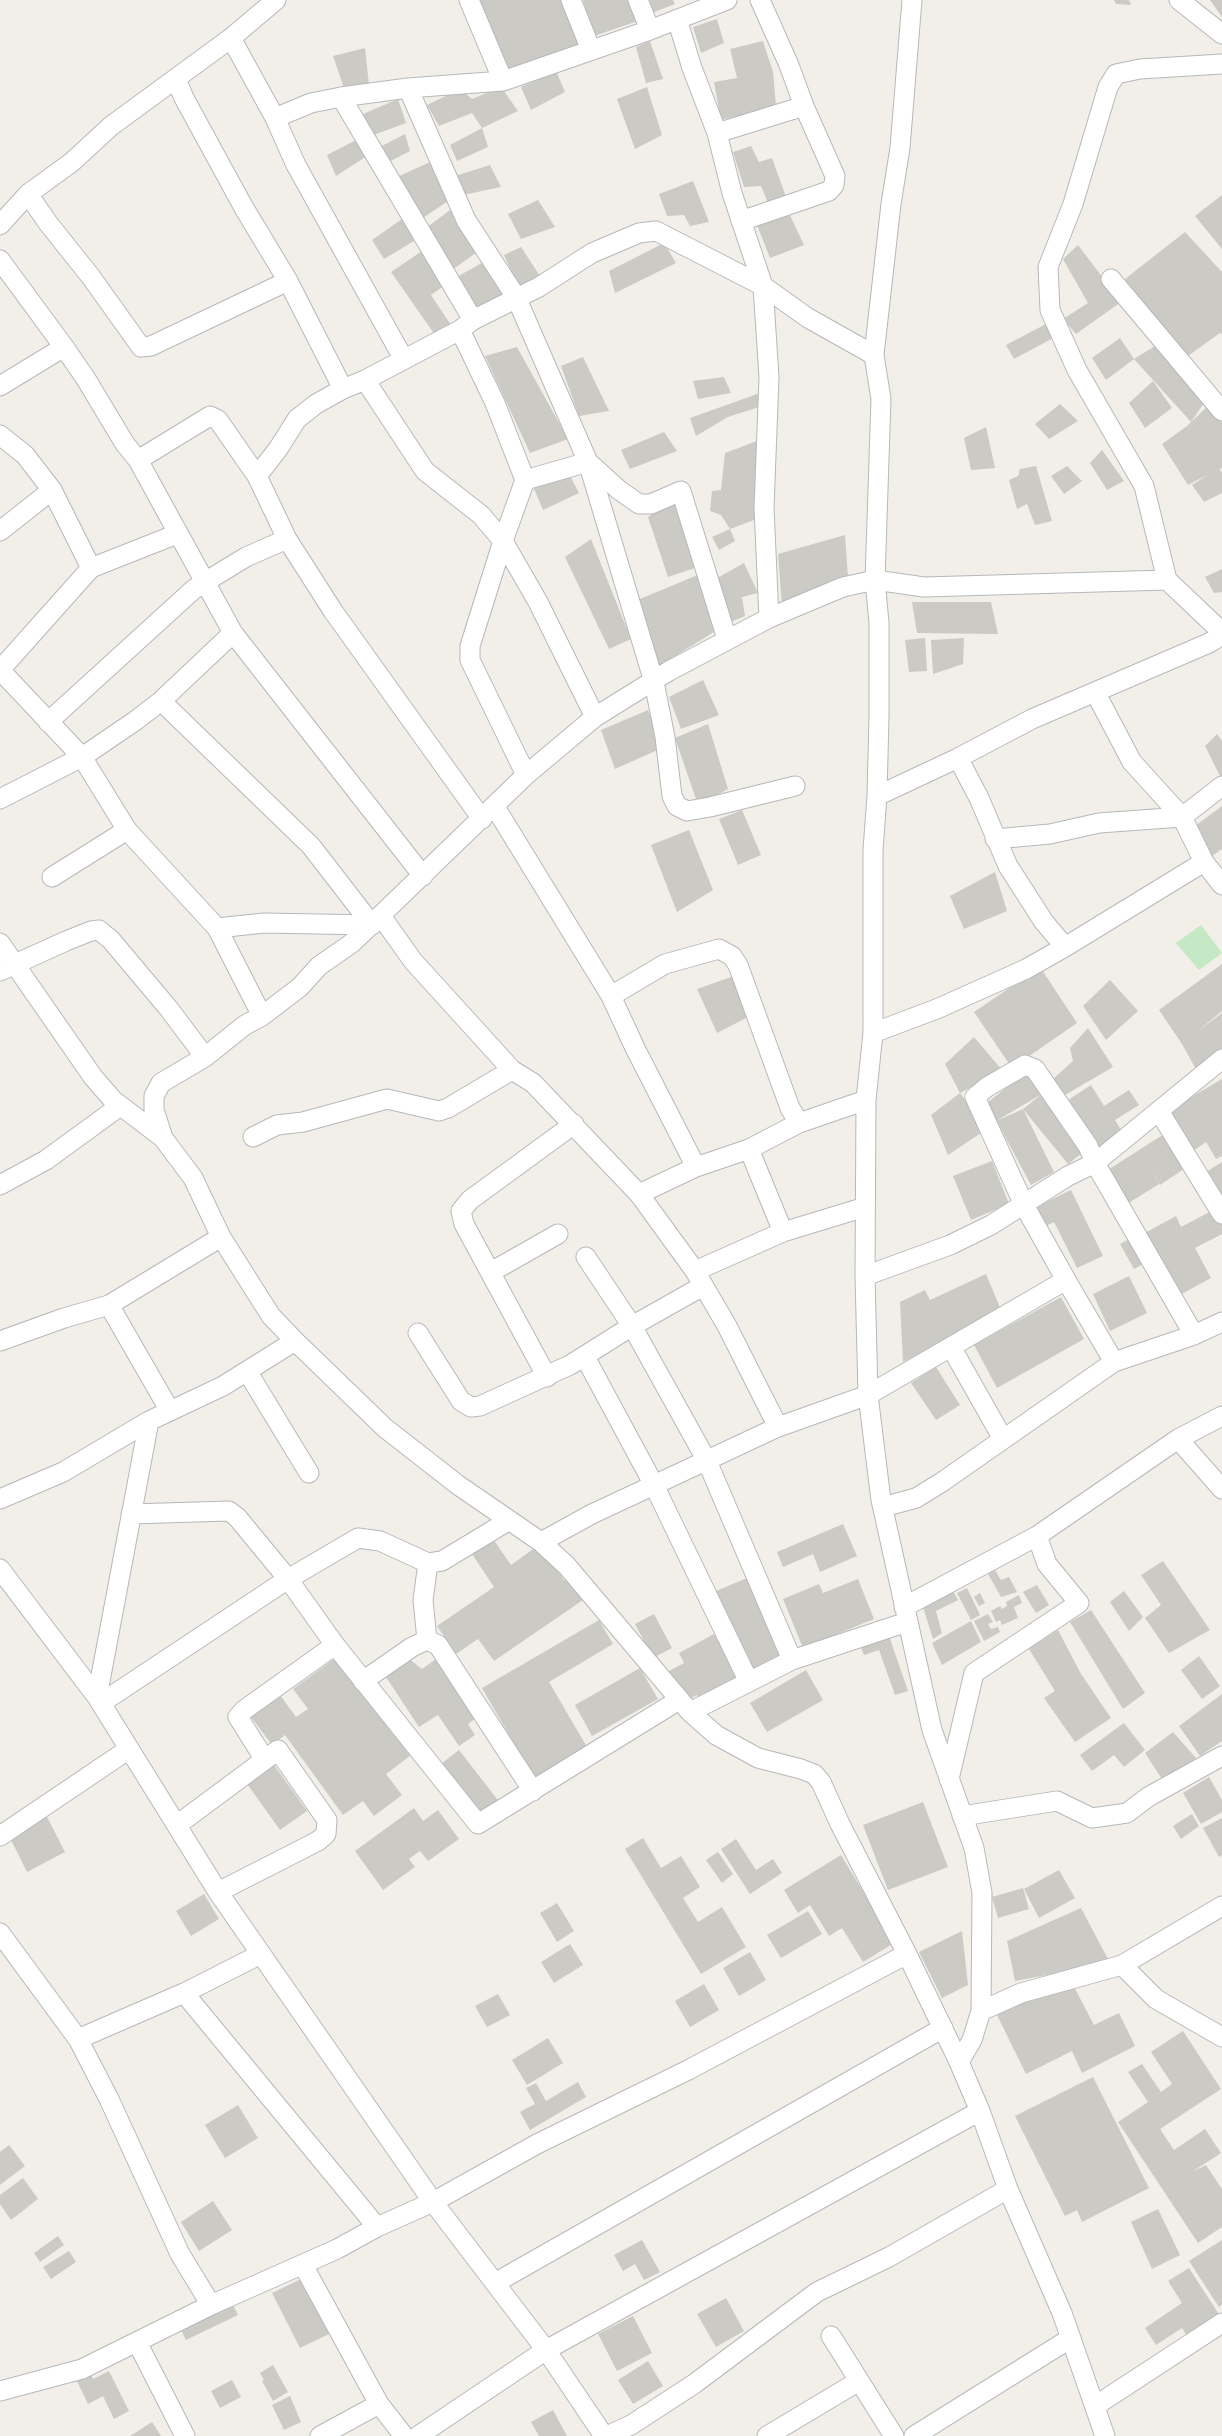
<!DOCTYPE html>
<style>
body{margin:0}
canvas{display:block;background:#f1efe8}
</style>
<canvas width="1222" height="2436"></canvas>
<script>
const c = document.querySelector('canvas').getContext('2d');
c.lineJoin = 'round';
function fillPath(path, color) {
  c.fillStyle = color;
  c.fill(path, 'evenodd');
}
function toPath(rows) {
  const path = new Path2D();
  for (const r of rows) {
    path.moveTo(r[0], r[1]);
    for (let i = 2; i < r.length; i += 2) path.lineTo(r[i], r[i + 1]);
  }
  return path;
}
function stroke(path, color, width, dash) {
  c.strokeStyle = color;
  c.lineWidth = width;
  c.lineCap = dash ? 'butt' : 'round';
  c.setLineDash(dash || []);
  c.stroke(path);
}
fillPath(toPath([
 [1201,925,1222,953,1199,970,1176,943]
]), '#c5e8c5');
fillPath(toPath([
 [477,0,566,0,584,45,506,77],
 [583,0,631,0,641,20,594,36],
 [645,0,673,0,675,4,652,13],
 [1114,0,1129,0,1131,5,1116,4],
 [1210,0,1222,0,1222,17],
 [717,19,724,43,701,53,693,27],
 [650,41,663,79,646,83,636,47],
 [763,41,773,72,776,106,721,120,714,82,737,78,730,49],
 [365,48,369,85,345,91,333,56],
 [556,71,565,92,531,110,521,87],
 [501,87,518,111,482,128,472,113,439,126,427,105,460,89,472,99],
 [647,87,662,135,635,149,617,99],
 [398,99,406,123,371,136,363,114],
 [482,128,488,147,457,161,450,145],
 [405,134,410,151,387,163,380,147],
 [358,139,367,156,336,176,327,155],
 [751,146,759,162,772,158,786,197,768,203,761,186,744,187,733,152],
 [430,162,451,199,417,222,395,178],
 [490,165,501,187,463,195,455,176],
 [693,181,709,222,690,226,684,215,667,216,659,194],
 [1222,195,1222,249,1195,216],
 [538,200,555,227,521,239,508,214],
 [450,210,480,250,449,272,422,231],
 [788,211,804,245,770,258,757,225],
 [402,219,414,241,384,259,372,240],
 [1185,232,1222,272,1222,334,1220,333,1185,358,1125,279],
 [664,243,676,263,615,293,609,271],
 [1078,245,1121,302,1076,334,1063,319,1088,303,1063,259],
 [521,247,540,276,518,286,504,255],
 [422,251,445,285,431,295,453,328,435,335,391,272],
 [487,260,509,289,478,312,455,278],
 [1046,324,1055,337,1014,359,1006,345],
 [1120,338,1134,359,1106,380,1092,358],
 [1155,346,1206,400,1191,422,1134,359],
 [517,347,568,439,530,453,485,356],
 [583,357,609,411,579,416,561,366],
 [724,377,731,393,698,399,693,381],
 [1153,381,1172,408,1145,428,1129,403],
 [760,393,759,407,728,417,696,436,690,418],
 [1213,401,1222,413,1222,468,1219,469,1222,472,1222,493,1204,502,1192,485,1207,475,1188,485,1162,444,1187,426],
 [1060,404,1078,421,1049,439,1035,424],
 [986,427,995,468,971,470,964,438],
 [664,432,677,451,630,469,621,450],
 [757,441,754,520,730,529,721,515,710,511,712,491,721,490,725,453],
 [1102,450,1124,481,1107,490,1090,463],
 [1036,466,1052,521,1035,525,1027,504,1017,509,1009,480,1018,476,1020,469],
 [1067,466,1082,481,1064,494,1051,476],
 [568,472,579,493,543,510,532,484],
 [675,498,701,566,668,577,648,517],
 [730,529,735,541,719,550,712,537],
 [845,535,848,578,782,606,778,554],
 [591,539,631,639,609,649,565,557],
 [744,563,758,593,742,597,745,616,728,623,710,582],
 [1222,569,1222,592,1214,593,1205,577],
 [700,574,722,627,659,666,635,601],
 [912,602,991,602,998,634,917,633],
 [925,638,927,671,909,672,905,640],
 [964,638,963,664,933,674,931,640],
 [703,680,719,715,681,729,669,697],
 [648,710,662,748,615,769,601,730],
 [708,724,728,789,698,805,675,738],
 [1217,734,1222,741,1222,780,1205,746],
 [1222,806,1222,849,1212,856,1195,826],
 [742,810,761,855,738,865,719,819],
 [689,830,713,890,677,912,651,845],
 [995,872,1007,911,964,929,950,896],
 [1222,964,1222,1011,1197,1032,1222,1013,1222,1054,1198,1073,1182,1044,1159,1010],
 [1040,967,1077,1023,1012,1068,974,1012],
 [734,976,750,1016,717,1033,697,989],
 [1110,980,1138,1011,1106,1040,1083,1006],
 [1088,1028,1113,1067,1065,1095,1053,1079,1073,1061,1070,1048],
 [974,1037,1002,1070,960,1093,945,1064],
 [1027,1071,1087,1149,1068,1164,1023,1109,1054,1172,1031,1185,987,1103],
 [1042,1094,1023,1109,996,1121],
 [1222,1079,1222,1156,1216,1159,1206,1142,1193,1151,1164,1113],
 [1091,1085,1104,1106,1129,1090,1139,1105,1115,1120,1126,1138,1100,1155,1065,1102],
 [960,1093,987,1129,948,1155,931,1115],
 [1169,1131,1190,1165,1160,1185,1149,1167,1159,1184,1127,1204,1106,1171],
 [992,1161,1009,1204,971,1220,953,1176],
 [1222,1162,1222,1198,1206,1172],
 [1071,1190,1103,1256,1077,1268,1054,1222,1046,1226,1036,1207],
 [1215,1209,1222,1223,1222,1234,1195,1248,1211,1278,1176,1297,1143,1234,1176,1216,1181,1227],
 [1133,1237,1147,1262,1134,1269,1120,1244],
 [986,1274,1001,1310,903,1362,900,1302,925,1290,930,1300],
 [1129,1276,1147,1313,1110,1331,1093,1294],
 [1061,1297,1084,1339,997,1388,974,1345],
 [936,1367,960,1405,936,1420,911,1383],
 [843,1524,857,1556,820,1572,813,1554,783,1567,777,1552],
 [493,1539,511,1565,540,1544,564,1580,570,1581,583,1600,494,1661,478,1639,456,1654,437,1626,494,1587,472,1554],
 [1163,1561,1210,1630,1169,1653,1145,1618,1161,1605,1141,1575],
 [995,1570,1001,1580,1009,1577,1017,1592,1001,1597,988,1574],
 [752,1576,785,1656,749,1671,716,1591],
 [858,1579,874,1619,803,1648,783,1599,819,1584,823,1593],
 [1037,1585,1049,1605,1036,1613,1023,1592],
 [967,1588,980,1615,971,1620,957,1593],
 [953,1591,958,1600,936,1611,942,1633,933,1639,923,1607],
 [1124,1591,1143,1617,1129,1631,1110,1602],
 [980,1593,985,1603,979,1606,974,1597],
 [1019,1595,1022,1603,1014,1607,1018,1618,1002,1625,1000,1620,996,1622,991,1611,1000,1606,1002,1609,1007,1606,1006,1602],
 [1091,1610,1145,1693,1123,1709,1070,1622],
 [654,1614,672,1648,653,1658,635,1624],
 [988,1614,993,1622,988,1624,991,1629,998,1627,1000,1632,984,1641,974,1621],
 [599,1620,613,1644,549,1682,587,1747,534,1778,482,1688],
 [971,1621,981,1642,942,1665,932,1643],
 [1058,1630,1081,1674,1111,1718,1075,1742,1044,1698,1055,1691,1029,1649],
 [888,1633,908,1691,895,1695,879,1650,864,1655,859,1643],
 [714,1634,739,1680,700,1701,697,1695,685,1701,669,1671,684,1663,679,1653],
 [1199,1656,1220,1686,1202,1699,1181,1670],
 [337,1657,410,1756,386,1774,402,1795,374,1816,363,1801,343,1815,285,1735,272,1745,251,1717,280,1695,296,1717,308,1709,293,1689],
 [439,1657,479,1716,468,1724,475,1735,459,1746,438,1715,419,1727,384,1674,408,1658,422,1669],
 [640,1668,658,1699,592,1736,575,1705],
 [806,1670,823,1700,767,1732,750,1703],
 [1222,1694,1222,1741,1200,1756,1179,1726],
 [1124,1723,1145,1750,1124,1767,1114,1755,1092,1771,1080,1755],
 [1173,1732,1196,1758,1162,1779,1145,1753],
 [459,1750,501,1804,483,1818,441,1764],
 [272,1762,307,1811,280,1830,245,1781],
 [1209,1777,1222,1800,1222,1812,1201,1824,1183,1793],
 [923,1802,948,1867,888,1890,863,1825],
 [414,1808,423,1821,438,1810,459,1839,428,1861,420,1851,409,1859,415,1867,383,1890,355,1851],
 [1192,1814,1199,1826,1181,1839,1173,1826],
 [47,1817,65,1852,27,1872,9,1836],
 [1222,1818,1222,1855,1219,1857,1203,1828],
 [643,1838,661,1868,681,1856,700,1887,683,1898,698,1922,722,1907,746,1947,701,1974,625,1849],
 [736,1839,756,1870,773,1859,782,1873,750,1894,721,1849],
 [718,1852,733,1874,722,1883,706,1860],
 [841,1855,894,1943,863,1962,842,1928,829,1936,810,1905,798,1913,784,1890],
 [1059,1870,1075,1898,1039,1918,1024,1889],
 [1023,1888,1029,1909,998,1918,992,1897],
 [204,1894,219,1919,191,1936,176,1911],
 [557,1903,574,1931,557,1942,540,1913],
 [1081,1908,1110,1963,1015,1981,1007,1941],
 [808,1911,822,1934,781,1958,767,1935],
 [962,1931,968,1985,942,1998,919,1952],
 [570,1944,583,1965,554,1983,541,1962],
 [750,1952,766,1980,739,1996,723,1968],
 [1071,1981,1094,2025,1119,2013,1135,2046,1082,2073,1072,2051,1026,2074,996,2013],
 [704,1984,719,2010,690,2027,675,2001],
 [498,1994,510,2015,487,2027,475,2006],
 [1183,2031,1221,2089,1160,2129,1174,2150,1205,2129,1221,2153,1192,2172,1206,2165,1222,2189,1222,2227,1198,2243,1118,2122,1148,2102,1128,2072,1142,2064,1161,2092,1172,2084,1151,2052],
 [548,2038,563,2063,527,2085,512,2060],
 [1093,2077,1149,2188,1082,2222,1077,2210,1065,2216,1015,2116],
 [578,2082,586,2097,530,2130,520,2112,535,2104,526,2088,536,2083,546,2101],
 [238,2105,258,2138,225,2158,205,2125],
 [9,2145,25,2166,0,2185,0,2152],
 [23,2178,38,2199,11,2220,0,2204,0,2195],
 [213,2201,232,2230,199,2251,181,2222],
 [1158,2209,1180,2255,1152,2269,1131,2222],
 [58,2236,64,2245,40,2262,34,2253],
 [642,2240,660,2272,644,2280,635,2264,623,2271,614,2255],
 [1222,2240,1222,2304,1219,2307,1189,2261],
 [69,2251,76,2262,51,2279,43,2267],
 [1189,2268,1220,2316,1187,2336,1182,2328,1156,2345,1145,2328,1182,2303,1168,2281],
 [301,2279,329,2334,300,2348,272,2293],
 [726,2298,744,2331,716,2347,697,2314],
 [232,2303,238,2315,186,2340,180,2328],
 [633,2316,652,2353,617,2371,598,2334],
 [648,2361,663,2386,633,2404,618,2380],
 [273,2365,288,2392,273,2401,262,2381,264,2380,260,2373],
 [89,2370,93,2379,109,2371,129,2411,114,2419,103,2396,88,2404,75,2377],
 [232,2380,241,2397,220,2408,211,2391],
 [290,2396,301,2422,284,2430,272,2405],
 [553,2410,567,2436,539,2436,531,2422],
 [152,2422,161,2436,130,2436]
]), '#cccac5');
const street = toPath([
 [469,0,503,81],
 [571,0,591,50],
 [638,0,650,30],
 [912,0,900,148,891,204,874,355,881,399,875,580,879,623,879,717,877,796,873,850,873,1033,866,1100,865,1276,868,1395,881,1500,932,1730,974,1848,982,1893,981,2011,972,2040,959,2062],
 [1179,0,1222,34],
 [677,19,692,68,717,133,732,193,763,286,769,377,764,508,769,618],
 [231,38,275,118,311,103,341,97,408,88,503,81,650,30,727,0],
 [176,79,184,98,244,208,288,281],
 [408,88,466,220,516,297,588,462,654,682,665,737,672,796,677,806,687,811,710,807,795,786],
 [341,97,473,320],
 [275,118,296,165,403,358],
 [717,133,804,106],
 [28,194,48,223,91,277,141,347,151,346,288,281,343,389,365,380,460,330,473,320,539,287,592,253,639,233,656,231,763,286,808,318,874,355],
 [741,221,829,191,834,185,835,176,804,106,789,65,760,0],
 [0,225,28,194,72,162,111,126,231,38,276,0],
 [0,260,64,347],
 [1111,279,1222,411],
 [460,330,495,403,525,480,503,541,470,646,470,660,526,775],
 [365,380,425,471,481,515,503,541,538,602,595,717],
 [0,386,64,347,86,379,125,444,138,460,205,582,246,557,287,539,333,611,482,819],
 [0,435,25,455,52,490,91,568,0,670,82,757,127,830,217,928,262,1016],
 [138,460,210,416,218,420,257,476],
 [525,480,588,462,619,490,639,504,651,504,681,491,727,639],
 [0,531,52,490],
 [287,539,257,476,278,449,297,419,316,404,343,389],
 [91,568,177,534],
 [1167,580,1144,486,1077,370,1050,310,1048,267,1073,204,1108,87,1116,74,1140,69,1222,64],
 [161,701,311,846,372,925],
 [48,722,193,590,205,582,233,633,423,876],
 [958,758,979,798,1008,866,1044,922,1065,947,1204,862,1222,885],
 [877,796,958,758,1032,719,1209,643,1222,635],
 [0,799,82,757,135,721,161,701,233,633],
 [495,807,611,996,635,1048,696,1167,749,1149,799,1123],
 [995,839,1050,834,1099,823,1182,817,1132,762,1095,692],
 [1204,862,1182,817,1222,786],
 [52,877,127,830],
 [381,916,413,961,512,1070,533,1083,639,1194,695,1271,727,1326,778,1427,868,1395,1066,1280,1114,1362],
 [217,928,264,923,372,925],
 [0,943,93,1077,113,1100,163,1138,193,1178,221,1237,271,1316,295,1341,385,1428,458,1485,541,1542,567,1566,690,1712,716,1735,758,1758,801,1769,814,1774,821,1782,840,1824,907,1954,959,2062,980,2111,1008,2189,1062,2313,1105,2436],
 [0,971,66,941,91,931,99,930,111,940,169,1009,205,1057],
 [611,996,665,964,719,949,732,956,738,965,790,1108,799,1123,866,1100],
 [873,1033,939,1008,1026,969,1065,947],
 [1159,1111,1222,1214],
 [253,1137,277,1125,303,1122,387,1099,439,1111,448,1108,512,1070],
 [163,1138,154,1110,154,1096,161,1083,205,1057,245,1025,262,1016,300,987,319,966,352,943,526,775,595,717,669,671,769,618,843,587,875,580,924,587,1167,580,1222,632],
 [749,1149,783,1232],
 [0,1185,46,1160,120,1106],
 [639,1194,696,1167],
 [586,1257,632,1326,707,1461,792,1660],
 [695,1271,783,1232,865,1207],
 [491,1272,558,1234],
 [865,1276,950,1245,991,1225,1068,1176,1095,1163,1222,1059],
 [1066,1280,1024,1205,975,1097,987,1087,1025,1065,1035,1069,1088,1146,1095,1163,1194,1335],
 [109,1305,221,1237],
 [418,1333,461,1401,471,1407,480,1406,570,1365,632,1326,703,1286],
 [0,1341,64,1318,109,1305,170,1411],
 [951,1347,1003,1439],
 [585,1357,654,1485,749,1682],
 [247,1371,309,1473],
 [547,1377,464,1224,461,1211,470,1200,574,1124],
 [1178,1439,1222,1489],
 [0,1499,63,1472,149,1421,223,1386,295,1341],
 [883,1507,916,1498,942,1482,1114,1362,1194,1335,1222,1322],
 [131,1514,229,1511,237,1517,288,1579,335,1645,244,1710,238,1717,265,1760],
 [541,1542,592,1514,778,1427],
 [0,1569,97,1697,218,1892,433,2202,546,2350,604,2436],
 [904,1607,1037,1536],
 [427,1640,423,1600,428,1563],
 [335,1645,478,1824,679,1700],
 [363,1681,412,1647,427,1640,438,1645,533,1791],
 [97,1697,149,1421],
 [101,1703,288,1579,358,1538,380,1541,428,1563,442,1561,508,1521],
 [690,1712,792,1660,907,1622],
 [949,1779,974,1673,1079,1603,1047,1564,1037,1536,1178,1439,1222,1416],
 [962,1816,1057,1801,1092,1818,1127,1813,1148,1797,1222,1756],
 [177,1825,278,1750,327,1820,326,1834,318,1841,218,1892],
 [0,1836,129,1749],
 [0,1933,78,2039,109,2099,180,2254,211,2305],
 [1122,1965,1156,1999,1222,2037],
 [184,1993,377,2227],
 [981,2011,1021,1993,1122,1965,1222,1906],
 [78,2039,184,1993,261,1954],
 [303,2265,379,2404,404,2436],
 [495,2283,943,2028],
 [831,2336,894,2436],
 [137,2342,185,2436],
 [0,2391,82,2369,211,2305,337,2249,377,2227,433,2202,537,2144,688,2070,907,1954],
 [1095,2406,1222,2323],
 [320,2436,379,2404],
 [418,2436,546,2350,980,2111],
 [607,2436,631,2425,694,2384,817,2292,889,2257,1008,2189],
 [767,2436,859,2381],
 [914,2436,1071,2338]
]);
stroke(street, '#b5b8bc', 21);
stroke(street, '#fff', 19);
</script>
